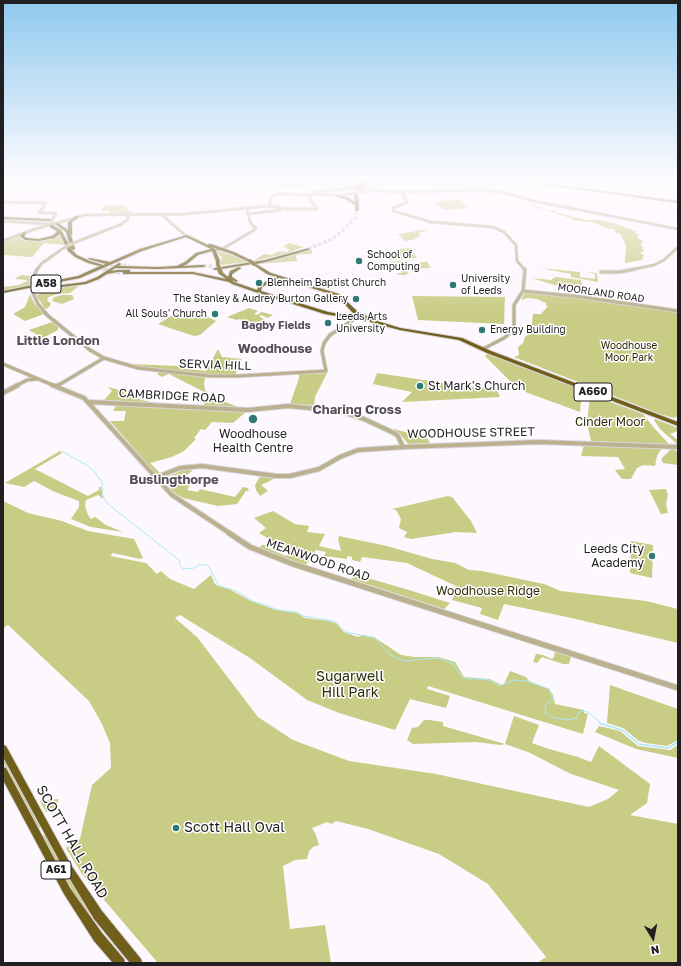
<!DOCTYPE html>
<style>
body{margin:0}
#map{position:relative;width:681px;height:966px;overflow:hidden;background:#fdf7fe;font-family:"Golos Text",sans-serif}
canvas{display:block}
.frame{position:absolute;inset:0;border:4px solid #221f23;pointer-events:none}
.north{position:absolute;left:633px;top:918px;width:40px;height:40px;-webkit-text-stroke:3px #fff;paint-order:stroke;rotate:170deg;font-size:11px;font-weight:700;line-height:16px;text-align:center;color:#221f23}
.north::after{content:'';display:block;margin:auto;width:14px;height:18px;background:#221f23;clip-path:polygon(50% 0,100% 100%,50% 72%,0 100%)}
</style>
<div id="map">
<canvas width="681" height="966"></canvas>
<div class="frame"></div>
<div class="north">N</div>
</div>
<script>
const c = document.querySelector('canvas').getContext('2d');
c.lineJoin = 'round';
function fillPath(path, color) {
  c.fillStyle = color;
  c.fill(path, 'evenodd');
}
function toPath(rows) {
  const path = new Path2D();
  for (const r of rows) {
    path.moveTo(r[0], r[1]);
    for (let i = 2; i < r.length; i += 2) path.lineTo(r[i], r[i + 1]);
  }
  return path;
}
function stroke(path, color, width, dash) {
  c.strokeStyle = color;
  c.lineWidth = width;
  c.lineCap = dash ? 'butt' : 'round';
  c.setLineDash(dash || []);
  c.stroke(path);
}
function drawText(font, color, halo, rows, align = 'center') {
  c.font = font + ' "Golos Text",sans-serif';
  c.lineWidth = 3;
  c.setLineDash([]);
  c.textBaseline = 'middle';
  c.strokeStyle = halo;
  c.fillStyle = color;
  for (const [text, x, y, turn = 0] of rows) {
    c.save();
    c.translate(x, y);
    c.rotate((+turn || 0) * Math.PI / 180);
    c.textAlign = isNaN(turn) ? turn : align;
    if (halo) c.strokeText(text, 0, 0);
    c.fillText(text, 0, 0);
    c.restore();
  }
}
fillPath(toPath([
 [280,183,309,184,308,189,277,189],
 [459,199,469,208,444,210,433,202],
 [104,205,124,205,123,207,128,207,127,211,133,211,131,214,109,214,110,211,100,212],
 [533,205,550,211,557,210,555,212,570,216,587,220,599,220,617,224,637,232,634,233,639,235,637,237,640,240,644,241,641,244,644,251,640,253,644,255,642,260,625,263,626,245,620,234,616,233,614,229,609,229,592,222,572,220,573,219,532,206,529,207],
 [422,230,428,230,418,233,421,235,413,240,405,241,398,234],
 [60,235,65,245,44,243,32,257,3,255,3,242,17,236,21,236,22,239,27,240,36,241,50,239],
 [289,243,304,247,284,254,253,261,264,254,272,255,279,251,288,252,290,250,286,249,288,248,283,247],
 [411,248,417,258,389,260,387,256,398,255,396,249],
 [309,249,312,250,312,253,317,253,297,255,296,256,297,261,257,264],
 [217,252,224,252,236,255,249,262,220,265,222,258],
 [417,260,402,262,403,264,419,263,419,262,426,262,426,260,431,268,409,269,409,272,406,275,399,275,397,273,402,273,397,265,391,265,389,262],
 [540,268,580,272,580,277,595,279,595,274,586,272,597,273,598,282,571,277,571,274],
 [23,275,30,276,29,286,3,291,3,287,19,285,27,281,27,280,15,279,19,276],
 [555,277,581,280,582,287,554,285,532,278,551,280],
 [79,286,70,293,57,294,49,297,47,300,51,304,48,308,45,309,36,295,41,294,36,292,35,289],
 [528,292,605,301,678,312,678,416,674,418,660,414,514,357,519,355,518,347,523,343,525,337,531,333,533,314,541,314,548,306,546,306,546,303,537,299,527,298,521,300,525,293],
 [30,294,34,303,44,314,25,321,13,314,25,307],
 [63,295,72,295,74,299,62,304,52,301,54,297],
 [412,296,505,297,504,324,418,320],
 [249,308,258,311,254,314,257,315,262,312,273,315,267,318,262,315,259,316,265,320,260,323,247,322,239,319,237,320,227,317],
 [181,310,199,313,216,321,200,335,194,336,158,324],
 [52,322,58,327,58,330,43,338,29,330],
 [218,349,222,357,242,359,235,375,204,374,141,367,130,364,178,366,180,368,206,371],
 [489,353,579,388,582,391,580,412,528,393,515,386,485,356],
 [160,372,204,377,205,379,204,384,205,390,210,395,169,374,162,377,157,374],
 [327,373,315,397,314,405,290,404,299,378,299,374],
 [377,373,450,384,497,390,500,397,402,402,412,392,373,384],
 [108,387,123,391,130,395,139,391,141,393,135,396,141,400,156,403,104,400,112,391],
 [590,396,594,396,643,414,654,428,670,445,591,441,587,423],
 [217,399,241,408,202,406,205,404,203,402],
 [117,404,246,412,233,423,212,422,205,430,201,429,194,438,196,439,184,451,172,457,150,463,161,474,157,475,110,421,124,421,126,411,113,411],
 [655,419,678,428,678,431,670,434,678,440,678,445,660,429,654,420],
 [394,429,427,438,430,443,408,444,401,435,393,430],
 [584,445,620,447,662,448,657,456,655,466,643,465,637,468,631,479,622,479,615,470,625,469,618,457,581,456],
 [672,448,678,452,678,465,663,463,661,459],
 [60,451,62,453,35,469,88,496,99,490,99,487,101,487,103,499,98,495,86,500,85,506,88,515,91,519,95,517,106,525,123,532,91,527,71,519,79,507,79,501,55,492,34,481,24,487,5,483],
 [196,467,185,477,192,482,187,490,198,492,200,489,235,497,243,487,248,488,249,491,246,491,237,504,218,506,183,498,173,492,163,479,181,471],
 [263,476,276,478,261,485,268,491,260,496,256,490,255,485,259,478],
 [666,489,668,495,666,504,668,513,661,514,649,490],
 [448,496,452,497,471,521,477,533,456,532,411,539,404,537,407,532,399,528,401,519,396,510,392,509],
 [3,501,28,513,62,521,88,531,134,539,143,558,140,559,113,553,110,556,146,563,157,574,161,571,170,579,194,589,211,575,215,584,218,586,229,589,251,601,276,610,297,613,305,618,329,621,337,624,344,632,358,637,363,635,374,637,401,655,415,657,438,657,455,662,464,677,490,679,501,685,504,684,510,671,526,677,529,681,549,689,553,695,555,704,584,710,584,713,588,714,583,734,428,686,427,689,450,696,446,708,410,699,395,730,339,713,307,700,250,658,214,636,180,615,175,618,197,637,258,717,293,740,349,761,436,774,589,807,608,799,619,790,571,774,528,752,505,744,500,745,476,742,413,744,407,740,412,728,418,727,424,720,429,720,443,722,443,726,505,744,514,716,539,725,532,743,549,749,578,757,591,762,599,746,650,784,647,803,630,815,678,824,678,963,537,963,546,957,488,884,439,854,368,829,336,821,332,824,327,822,312,828,316,835,319,845,313,847,309,851,307,859,295,860,283,866,290,929,325,925,331,963,158,963,82,874,66,848,80,839,92,785,111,768,110,743,102,724,89,701,8,625,3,628],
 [273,511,295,524,309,526,307,532,325,534,319,546,341,551,338,539,339,536,387,546,432,559,455,563,469,570,482,571,544,584,561,591,646,601,678,609,678,643,567,617,504,604,498,620,480,614,482,608,452,600,458,587,407,563,362,557,360,562,352,560,352,557,347,556,347,559,324,556,326,552,316,550,306,565,279,556,259,548,262,545,266,545,265,547,286,556,290,552,259,533,266,528,254,518],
 [631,541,653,545,652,578,630,573],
 [354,574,409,590,450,603,444,609,351,579],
 [555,651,571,657,569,664,563,664,542,657,537,663,533,662,536,654,543,655,552,659,554,657],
 [610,685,678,709,678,740,667,746,646,743,639,741,623,728,607,723],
 [599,726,620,731,638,746,670,750,678,745,678,758,636,749,595,732],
 [3,756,41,826,39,828,37,827,3,762],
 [59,799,53,812,46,812,40,801],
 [45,834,91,914,90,915,74,894,42,836]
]), '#c9cc84');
stroke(toPath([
 [62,451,88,466,95,472,102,482,103,496,107,503,180,561,179,564,183,569,194,568,198,565,206,565,209,567,218,584,222,587,234,590,253,601,279,610,297,612,303,616,332,621,337,623,346,632,375,638,391,655,404,661,437,658,452,663,463,678,490,680,499,686,514,680,526,681,549,689,553,699,546,705,545,709,546,713,551,717,567,720,577,718,578,713,582,711,588,712,602,724]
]), '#abe9f7', 1);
stroke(toPath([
 [599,723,622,730,639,744,668,748,678,742]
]), '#abe9f7', 1.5);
stroke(toPath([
 [39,221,57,224],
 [308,249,330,240,340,233,355,218,357,210],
 [117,264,129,266],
 [105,265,121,268],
 [203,266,214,266],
 [99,268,108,270]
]), '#d1ccd2', 3.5, [3.5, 2]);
stroke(toPath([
 [103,269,124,273]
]), '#d1ccd2', 4.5, [4.5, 2]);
const minorFar3 = toPath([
 [348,187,371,179],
 [362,188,372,182,391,179],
 [401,191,407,202,393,208,393,211,431,222,493,227,504,232,516,245,517,261,525,270],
 [315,192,345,189,366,189],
 [3,202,46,203],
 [46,203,39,213,56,213],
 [269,206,271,197,276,194,343,195,373,190,397,192,485,190,505,193,533,201,678,229],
 [248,214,281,210],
 [162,215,186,236],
 [3,221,47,224],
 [49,225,56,213],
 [3,241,32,230,85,215,185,214,269,206,287,209,317,209,307,194],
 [76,242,122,224,128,219,128,215],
 [214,251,222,249,256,229,250,222,247,208],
 [37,270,41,264,65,247],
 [630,270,654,265,664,260,678,247]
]);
const minorFar2 = toPath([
 [601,272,620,272,635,269],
 [32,282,37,269],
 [523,291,582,297,678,311],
 [33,293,38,304,47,315,90,350,104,358,138,368,210,376,238,376,326,371,322,351,324,343,330,335,356,318],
 [483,349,504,338,509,334,514,325,514,305,523,291,525,269],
 [3,364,55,386],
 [16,386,27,380,37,379],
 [57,386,104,358]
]);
const minorFar1 = toPath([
 [52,385,84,398,172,495,231,534],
 [57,386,59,385],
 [3,393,18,385],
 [89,402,248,410,288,406,340,411,364,419,394,433,398,436,403,447],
 [157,477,180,468,202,466,276,476,290,476,319,469,340,457,358,450,405,447,539,442,678,447]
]);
const minor = toPath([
 [229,533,250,547,293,564,678,688]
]);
const major = toPath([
 [505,179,510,179,678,201,678,203,505,179]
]);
const highway = toPath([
 [376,179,381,179,368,183,359,189,356,188,366,181,376,179],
 [356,193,358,194,359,210,357,211,355,210,355,204,353,204,345,199,334,196,336,195,347,197,355,202,354,194,356,193],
 [76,216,79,217,72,222,72,234,71,235,75,249,73,250,71,249,66,232,55,224,58,223,68,230,68,222,76,216],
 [3,217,49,219,51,220,49,221,3,219,3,217],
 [50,225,52,225,61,230,72,250,77,255,90,261,103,265,106,264,88,259,90,258,110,262,140,249,187,235,208,245,209,244,211,244,234,252,252,261,249,262,232,254,211,247,215,249,220,261,219,266,216,265,216,261,212,251,198,255,187,264,183,266,204,265,205,266,203,267,158,269,115,268,111,271,118,270,130,270,130,272,193,272,226,279,220,274,220,272,222,272,228,277,230,271,239,267,241,268,240,269,232,274,232,277,238,281,236,282,232,280,234,282,257,290,259,285,276,277,267,274,252,264,215,270,213,269,215,268,265,260,309,248,309,250,266,262,256,264,271,273,339,294,358,312,377,321,400,328,462,338,491,351,678,422,678,426,487,353,459,340,400,330,373,323,367,320,365,321,325,314,261,294,232,284,229,282,193,274,123,274,123,272,118,272,107,274,99,279,86,284,46,289,44,288,46,287,85,282,97,277,119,263,121,264,119,266,158,267,177,266,185,262,196,253,211,249,186,237,142,251,80,278,3,293,3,291,78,276,100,266,88,263,75,257,68,251,60,234,54,238,39,241,25,240,20,236,24,232,26,233,24,236,27,238,39,239,52,236,56,233,57,231,50,227,50,225],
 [279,278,337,296,354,314,364,318,328,312,261,291,262,287,279,278],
 [3,745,6,746,71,865,102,911,141,959,142,963,130,963,94,919,65,871,3,757,3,745],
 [3,767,6,768,70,888,102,933,124,959,125,963,113,963,94,941,64,894,3,780,3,767]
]);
stroke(minorFar3, '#dad4db', 3.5);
stroke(minorFar2, '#dad4db', 4.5);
stroke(minorFar1, '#dad4db', 6);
stroke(minor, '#dad4db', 7);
stroke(major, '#dad4db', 2);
stroke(highway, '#dad4db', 2);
stroke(minorFar3, '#bbb18e', 2.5);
stroke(minorFar2, '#bbb18e', 3);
stroke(minorFar1, '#bbb18e', 4);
stroke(minor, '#bbb18e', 5);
fillPath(major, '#87732d');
fillPath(highway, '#705e1b');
const minorBridgeFar1 = toPath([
 [65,247,76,242]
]);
const minorBridge = toPath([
 [32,282,33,293]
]);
const highwayBridgeFar1 = toPath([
 [250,261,254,264],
 [218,265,220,270]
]);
const highwayBridge = toPath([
 [219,269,221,273]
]);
stroke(minorBridgeFar1, '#dad4db', 3.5, []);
stroke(minorBridge, '#dad4db', 4.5, []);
stroke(highwayBridgeFar1, '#dad4db', 4.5, []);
stroke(highwayBridge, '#dad4db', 6, []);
stroke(minorBridgeFar1, '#bbb18e', 2.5);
stroke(minorBridge, '#bbb18e', 3);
stroke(highwayBridgeFar1, '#705e1b', 3.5);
stroke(highwayBridge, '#705e1b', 4.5);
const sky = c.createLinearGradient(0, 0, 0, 314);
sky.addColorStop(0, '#8fc9ee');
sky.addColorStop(0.57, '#fefbff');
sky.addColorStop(1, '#fefbff00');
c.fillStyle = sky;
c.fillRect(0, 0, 681, 314);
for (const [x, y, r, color] of [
 [359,261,4,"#2e7875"],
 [259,283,4,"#2e7875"],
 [453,285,4,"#2e7875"],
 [356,299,4,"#2e7875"],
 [215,314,4,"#2e7875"],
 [328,323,4,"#2e7875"],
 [482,330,4,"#2e7875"],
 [420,386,4,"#2e7875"],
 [253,419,5,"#2e7875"],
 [652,556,4,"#2e7875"],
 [176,828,4,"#2e7875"]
]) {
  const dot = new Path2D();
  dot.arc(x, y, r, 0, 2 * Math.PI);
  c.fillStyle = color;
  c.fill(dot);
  stroke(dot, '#fff', 1.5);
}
drawText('10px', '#221f23', '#fff', [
 ["School of",367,255],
 ["Computing",367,267],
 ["University",461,279],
 ["of Leeds",461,291],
 ["Blenheim Baptist Church",267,283],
 ["The Stanley & Audrey Burton Gallery",348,299,"right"],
 ["All Souls' Church",207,314,"right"],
 ["Leeds Arts",336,317],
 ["University",336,329],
 ["Energy Building",490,330]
], 'left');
drawText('10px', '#221f23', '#fff', [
 ["MOORLAND ROAD",601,293,8]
]);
drawText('10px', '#2b2c06', '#fff', [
 ["Woodhouse",629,346],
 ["Moor Park",629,358]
]);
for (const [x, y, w] of [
 [46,284,30],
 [593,392,38],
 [56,870,30]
]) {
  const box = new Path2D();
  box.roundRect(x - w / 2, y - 9, w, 18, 3);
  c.fillStyle = '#fff';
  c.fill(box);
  stroke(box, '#221f23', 1);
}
drawText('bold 11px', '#221f23', null, [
 ["A58",46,284],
 ["A660",593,392],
 ["A61",56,870]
]);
drawText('bold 11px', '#564e58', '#fff', [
 ["Bagby Fields",276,326]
]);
drawText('12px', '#221f23', '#fff', [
 ["SERVIA HILL",215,365,2],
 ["CAMBRIDGE ROAD",172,396,3],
 ["WOODHOUSE STREET",471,433,-1],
 ["MEANWOOD ROAD",318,560,19]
]);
drawText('12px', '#221f23', '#fff', [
 ["St Mark's Church",428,386],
 ["Woodhouse",253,434,"center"],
 ["Health Centre",253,448,"center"],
 ["Leeds City",644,549,"right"],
 ["Academy",644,563,"right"]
], 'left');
drawText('12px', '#2b2c06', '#fff', [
 ["Cinder Moor",610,422],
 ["Woodhouse Ridge",488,591]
]);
drawText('bold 13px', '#564e58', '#fff', [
 ["Little London",58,341],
 ["Woodhouse",275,349]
]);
drawText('bold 13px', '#564e58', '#fff', [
 ["Charing Cross",357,410],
 ["Buslingthorpe",174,480]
]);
drawText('14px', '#2b2c06', '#fff', [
 ["Sugarwell",350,677],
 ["Hill Park",350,693]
]);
drawText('14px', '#221f23', '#fff', [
 ["Scott Hall Oval",184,828]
], 'left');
drawText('14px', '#221f23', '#fff', [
 ["SCOTT HALL ROAD",72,842,60]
]);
</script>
